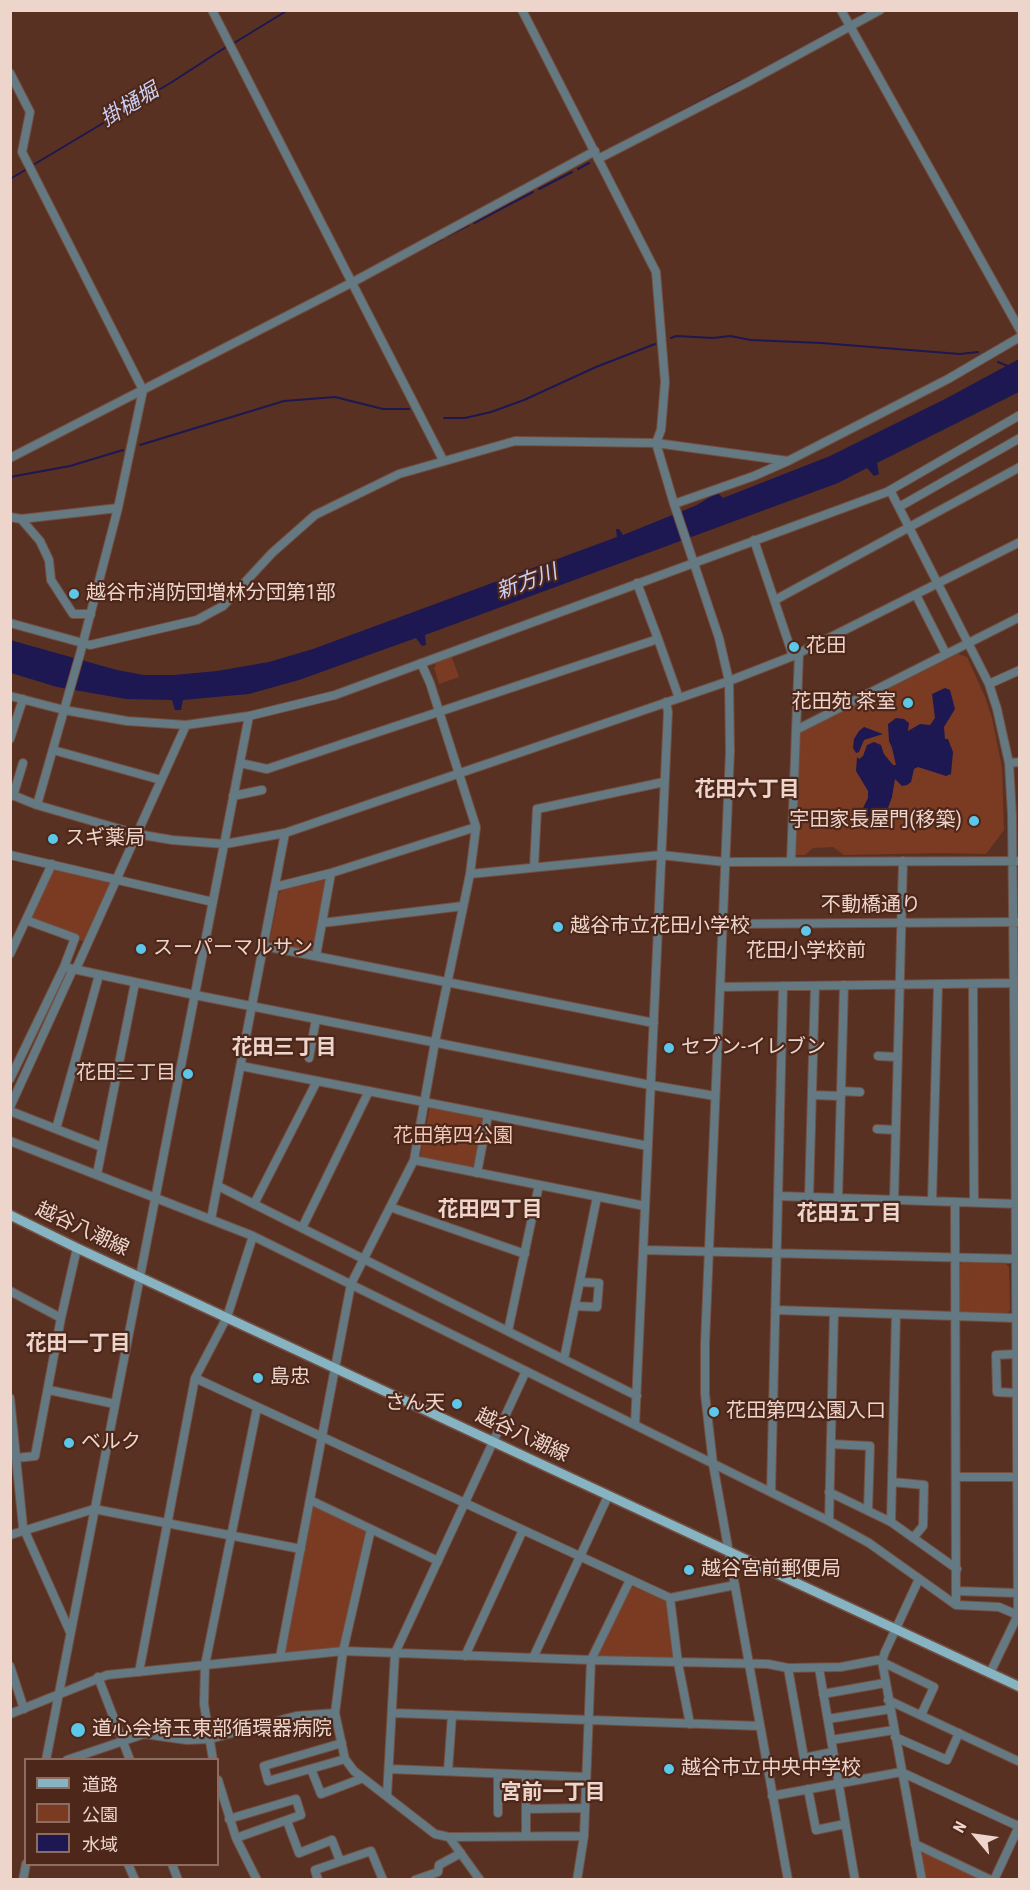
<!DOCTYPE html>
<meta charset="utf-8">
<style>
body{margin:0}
#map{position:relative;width:1030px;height:1890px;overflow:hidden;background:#583123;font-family:"Roboto Condensed","Noto Sans JP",sans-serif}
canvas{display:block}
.frame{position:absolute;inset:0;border:12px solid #eed5cc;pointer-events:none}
.legend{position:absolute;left:24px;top:1758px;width:195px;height:108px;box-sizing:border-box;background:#4d2719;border:2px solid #8d6d61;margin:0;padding:8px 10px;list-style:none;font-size:18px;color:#eed5cc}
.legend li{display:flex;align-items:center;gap:12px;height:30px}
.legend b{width:30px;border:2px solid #8d6d61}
.north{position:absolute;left:946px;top:1806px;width:60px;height:60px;-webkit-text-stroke:4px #4d2719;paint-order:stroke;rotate:299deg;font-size:16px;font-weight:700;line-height:24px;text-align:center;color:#eed5cc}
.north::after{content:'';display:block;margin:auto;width:21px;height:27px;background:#eed5cc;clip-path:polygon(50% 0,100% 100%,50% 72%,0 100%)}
</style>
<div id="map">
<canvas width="1030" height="1890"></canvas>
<div class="frame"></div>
<ul class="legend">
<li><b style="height:8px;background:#87b4c3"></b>道路</li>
<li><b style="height:16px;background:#7b3b23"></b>公園</li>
<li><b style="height:16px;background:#1d1851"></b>水域</li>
</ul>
<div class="north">N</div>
</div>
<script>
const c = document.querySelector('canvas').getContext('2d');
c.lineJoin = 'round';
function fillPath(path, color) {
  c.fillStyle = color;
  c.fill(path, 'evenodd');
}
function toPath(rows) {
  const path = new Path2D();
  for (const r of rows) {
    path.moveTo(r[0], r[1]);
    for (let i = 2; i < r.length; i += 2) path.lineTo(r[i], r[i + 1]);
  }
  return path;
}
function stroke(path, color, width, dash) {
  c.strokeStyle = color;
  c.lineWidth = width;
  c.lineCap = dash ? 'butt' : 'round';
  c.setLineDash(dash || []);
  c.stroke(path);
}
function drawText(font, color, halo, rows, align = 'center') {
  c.font = font + ' "Roboto Condensed","Noto Sans JP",sans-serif';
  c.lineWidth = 4.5;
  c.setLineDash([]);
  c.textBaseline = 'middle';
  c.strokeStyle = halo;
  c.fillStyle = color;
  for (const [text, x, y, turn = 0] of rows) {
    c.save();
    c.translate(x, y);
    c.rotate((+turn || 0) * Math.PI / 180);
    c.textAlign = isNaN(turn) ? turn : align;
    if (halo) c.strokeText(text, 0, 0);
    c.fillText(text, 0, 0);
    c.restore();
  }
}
fillPath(toPath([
 [958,654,967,657,985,697,992,718,1002,768,1004,830,986,854,941,853,844,855,833,847,813,848,805,855,796,855,800,733],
 [451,655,459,677,439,684,434,667,436,666,434,661],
 [52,864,116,879,88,943,26,920],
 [323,878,326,880,313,949,309,951,273,944,270,940,279,893,282,890],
 [430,1106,481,1117,483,1120,474,1165,470,1167,420,1158],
 [962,1262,1006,1264,1009,1267,1010,1310,1007,1313,961,1312,958,1309,958,1267],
 [310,1504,369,1531,341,1648,283,1653],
 [631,1586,666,1600,674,1659,595,1657],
 [926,1852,986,1879,925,1879,921,1855]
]), '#7b3b23');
fillPath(toPath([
 [1019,359,1019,392,877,463,879,474,874,476,867,468,838,483,425,635,426,645,422,646,416,638,299,680,249,694,183,700,181,710,175,710,172,700,126,699,57,687,11,673,10,640,117,670,144,675,174,675,217,671,269,662,313,649,617,537,616,529,619,529,623,535,697,505,713,495,718,493,723,498,830,456,947,398],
 [945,688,950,690,955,709,944,727,945,739,948,739,953,752,951,774,946,776,918,767,914,769,911,782,907,785,902,786,895,779,892,797,888,808,881,820,874,825,862,810,868,798,868,791,856,771,857,757,859,759,863,756,867,745,874,742,881,745,884,754,893,765,896,765,892,748,889,741,888,724,896,718,904,719,909,723,908,731,920,724,930,725,935,718,932,694],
 [864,727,883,734,864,740,859,752,856,753,853,748,854,739,859,731]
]), '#1d1851');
stroke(toPath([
 [860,16,869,10],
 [234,43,288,10],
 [747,78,844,25],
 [604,152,740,81],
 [33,165,172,82,226,47],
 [578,169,589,163],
 [10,179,27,169],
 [539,189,572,172],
 [474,223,533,192],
 [447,236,469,225],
 [406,257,442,239],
 [671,338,676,336,713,338,730,336,751,340,821,343,960,354,978,352],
 [998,362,1010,367],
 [444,418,465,418,491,412,524,400,596,367,655,344],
 [140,445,284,401,335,397,383,409,409,409],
 [10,477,70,466,123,450]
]), '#1d1851', 2);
const minor = toPath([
 [212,10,443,460],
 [522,10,656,272,665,382,661,430,656,443,674,504,719,638,729,681,730,751,705,1344,705,1394,713,1464,788,1880],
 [841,10,1020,330],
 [10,73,30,112,22,152,143,390,118,508,80,654,37,805],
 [598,159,746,83,880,10],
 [10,458,353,282,595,151],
 [890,490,989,684,997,709,1009,763,1012,815,1015,1094,1018,1615,990,1673],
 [674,504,754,476,788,461,948,379,1020,337],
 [899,507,1020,438],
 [10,517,21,519,118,508],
 [21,519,40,541,49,560,51,580,73,614,91,614],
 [754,540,793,656],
 [637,583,658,639],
 [916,595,946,654],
 [775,600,1020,467],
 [10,623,90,645,197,620,223,606,272,553,315,515,399,474,515,441,656,443,788,461],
 [989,684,1020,670],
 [10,696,64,710,127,721,186,725,249,716,335,695,887,492,1020,415],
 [796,730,1020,617],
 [10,739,23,699],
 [53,750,161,780],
 [240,763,267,769,658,639,679,698],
 [1009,763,1020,762],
 [10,794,37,805,137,834,172,840,225,844,285,833,729,681,793,656,1020,542],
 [13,796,23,763],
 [233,796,262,790],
 [10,855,213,902],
 [791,862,799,653],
 [534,867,537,809,664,782],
 [470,874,661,855,725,862,1020,861],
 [275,887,331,873,476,827],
 [26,920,75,938,64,967],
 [322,923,463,906],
 [723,924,1020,922],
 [264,946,654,1023],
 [10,954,52,864],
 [316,956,331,873],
 [76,969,186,725],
 [973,984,974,1202],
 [720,987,1014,983],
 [878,1056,898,1057],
 [309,1058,316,1019],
 [241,1066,648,1146],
 [10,1079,64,967,195,995,650,1085,715,1096],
 [841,1091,860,1092],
 [812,1095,841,1096],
 [10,1107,73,969],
 [10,1111,102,1147],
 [56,1129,99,975],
 [877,1129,896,1130],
 [10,1141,253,1236,829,1521,869,1543,956,1605,999,1607,1020,1616],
 [414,1160,645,1206],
 [477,1173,488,1115],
 [97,1174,135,983],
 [218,1186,637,1396],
 [778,1196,1018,1204],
 [809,1197,815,986],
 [838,1198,844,985],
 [894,1200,903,861],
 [932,1201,938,985],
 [955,1202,956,1605],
 [254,1204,317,1081],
 [390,1207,525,1254],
 [211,1219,285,833],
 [302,1228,369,1091],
 [643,1250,1018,1259],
 [10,1291,61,1318],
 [575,1306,597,1307,599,1283,580,1282],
 [775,1310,1015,1318],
 [508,1331,539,1185],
 [1016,1354,996,1355,997,1392,1016,1393],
 [564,1359,597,1197],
 [195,1378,670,1598,735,1585],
 [49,1390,115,1404],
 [10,1398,23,1527,70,1632],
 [635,1425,668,712,666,702],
 [831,1444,870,1446,868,1510],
 [16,1458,35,1456,61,1318,77,1248],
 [956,1477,1020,1477],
 [892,1482,924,1485,923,1526,913,1538],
 [771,1492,783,986],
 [829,1492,891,1522,957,1569],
 [310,1500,438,1561],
 [829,1521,834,1312],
 [891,1522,896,1314],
 [371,1529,343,1651,335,1713,345,1759,354,1771,435,1834,449,1837,480,1880],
 [10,1535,94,1509,301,1549],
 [919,1579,885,1652,882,1661,922,1880],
 [957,1591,1017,1593],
 [670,1598,678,1663,690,1724],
 [465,1656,523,1530],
 [280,1657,351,1284,414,1160,435,1042,470,874,476,827,430,683,421,663],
 [533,1658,608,1496],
 [10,1666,24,1709],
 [788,1668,804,1758,833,1752],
 [819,1668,855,1880],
 [139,1672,195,1378,227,1317,253,1236],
 [98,1677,130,1760],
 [823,1694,885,1683],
 [888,1700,1020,1762],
 [393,1713,760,1726],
 [10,1714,107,1675,343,1651,591,1660,768,1664,788,1668,841,1667,878,1660,934,1687,921,1715],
 [828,1719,890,1709],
 [895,1737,947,1760,959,1733],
 [831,1740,894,1730],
 [342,1743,264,1766,268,1781,345,1759],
 [46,1760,249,716],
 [67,1760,144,1734,187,1740,210,1739,296,1716,335,1713],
 [213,1760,204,1704,205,1665,257,1408],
 [311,1769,321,1794,363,1778],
 [389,1769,586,1777],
 [448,1771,452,1715],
 [526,1775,526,1836],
 [218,1780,236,1838,257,1880],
 [808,1789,816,1830,845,1824],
 [387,1796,395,1653,526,1371],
 [772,1796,901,1772,1018,1826],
 [526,1809,585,1808],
 [498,1813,498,1774],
 [229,1819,296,1799,301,1815,236,1838],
 [287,1821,299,1853,332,1840,340,1861],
 [449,1837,584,1836],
 [915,1844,991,1880],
 [128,1864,135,1880],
 [172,1864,178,1880],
 [23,1880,26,1864],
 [318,1880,315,1870,371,1851,383,1880],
 [415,1880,438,1872,439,1865,461,1853],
 [577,1880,584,1836,591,1660,630,1580],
 [994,1880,1020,1824]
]);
const major = toPath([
 [10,1215,77,1248,1020,1687]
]);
stroke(minor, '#734f41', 10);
stroke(major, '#734f41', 12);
stroke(minor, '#647981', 8);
stroke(major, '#87b4c3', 9);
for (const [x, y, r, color] of [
 [74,594,6,"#5cc7e8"],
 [794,647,6,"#5cc7e8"],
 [908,703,6,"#5cc7e8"],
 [974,821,6,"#5cc7e8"],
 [53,839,6,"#5cc7e8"],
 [558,927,6,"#5cc7e8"],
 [806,931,6,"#5cc7e8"],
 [141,949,6,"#5cc7e8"],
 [669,1048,6,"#5cc7e8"],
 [188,1074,6,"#5cc7e8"],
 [258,1378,6,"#5cc7e8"],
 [457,1404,6,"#5cc7e8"],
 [714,1412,6,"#5cc7e8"],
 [69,1443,6,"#5cc7e8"],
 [689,1570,6,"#5cc7e8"],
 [78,1730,8,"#5cc7e8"],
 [669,1769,6,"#5cc7e8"]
]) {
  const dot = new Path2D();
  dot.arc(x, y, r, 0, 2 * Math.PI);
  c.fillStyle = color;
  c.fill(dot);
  stroke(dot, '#4d2719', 2);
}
drawText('20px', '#eed5cc', '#4d2719', [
 ["越谷市消防団増林分団第1部",86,594],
 ["花田",806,647],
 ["花田苑 茶室",896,703,"right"],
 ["宇田家長屋門(移築)",962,821,"right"],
 ["スギ薬局",65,839],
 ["越谷市立花田小学校",570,927],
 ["スーパーマルサン",153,949],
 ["花田小学校前",806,952,"center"],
 ["セブン-イレブン",681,1048],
 ["花田三丁目",176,1074,"right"],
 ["島忠",270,1378],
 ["さん天",445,1404,"right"],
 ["花田第四公園入口",726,1412],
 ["ベルク",81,1443],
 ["越谷宮前郵便局",701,1570],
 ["道心会埼玉東部循環器病院",92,1730],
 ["越谷市立中央中学校",681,1769]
], 'left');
drawText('20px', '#eed5cc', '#4d2719', [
 ["不動橋通り",871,906],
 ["越谷八潮線",82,1230,25],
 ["越谷八潮線",522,1436,25]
]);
drawText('20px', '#f2c8b9', '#4d2719', [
 ["花田第四公園",453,1137]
]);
drawText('italic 21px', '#ccd0f6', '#4d2719', [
 ["掛樋堀",130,106,-31],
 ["新方川",527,583,-20]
]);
drawText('bold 21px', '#eed5cc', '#4d2719', [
 ["花田六丁目",747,791],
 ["花田三丁目",284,1049],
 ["花田四丁目",490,1211],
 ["花田五丁目",849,1215],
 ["花田一丁目",78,1345],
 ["宮前一丁目",553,1794]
]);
</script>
